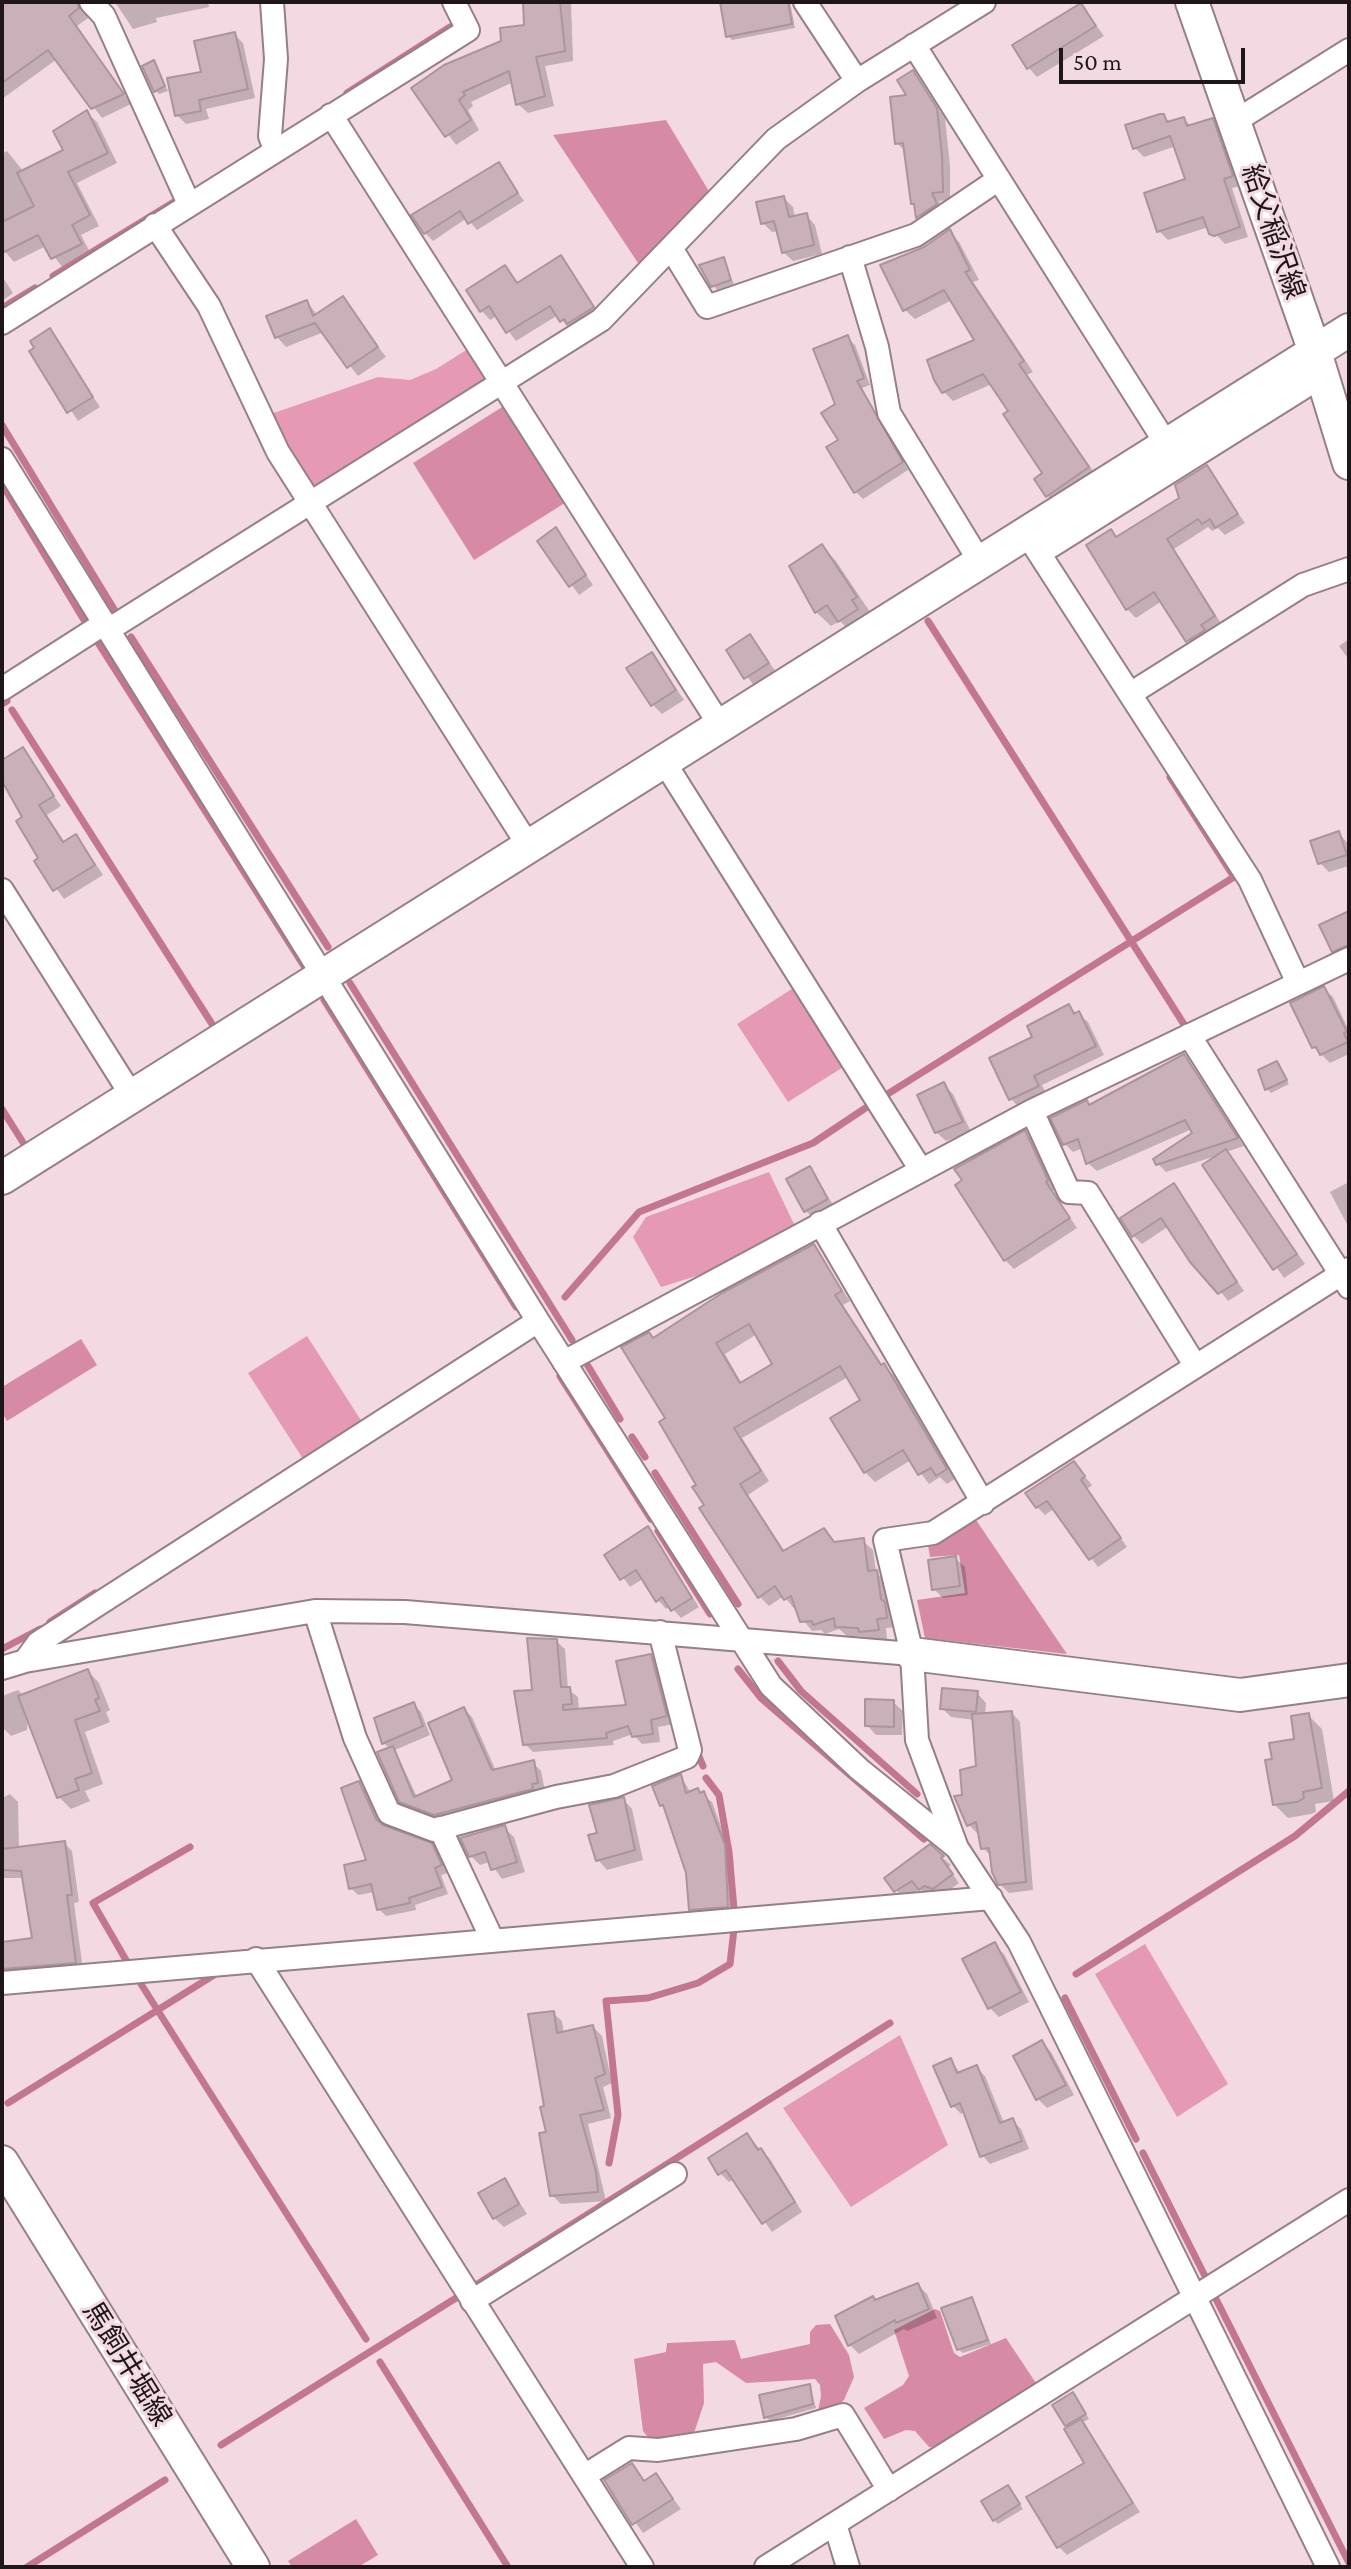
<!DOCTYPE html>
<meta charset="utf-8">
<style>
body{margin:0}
#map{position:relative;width:1351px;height:2569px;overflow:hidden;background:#f3dae2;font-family:"Crimson Pro",serif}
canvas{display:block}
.frame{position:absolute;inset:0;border:4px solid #1e1619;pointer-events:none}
.scale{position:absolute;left:1059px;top:48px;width:186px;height:36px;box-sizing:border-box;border:4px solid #1e1619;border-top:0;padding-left:10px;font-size:24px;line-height:28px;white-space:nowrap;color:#1e1619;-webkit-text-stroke:6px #f3dae2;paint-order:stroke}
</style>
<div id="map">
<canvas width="1351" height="2569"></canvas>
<div class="frame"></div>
<div class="scale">50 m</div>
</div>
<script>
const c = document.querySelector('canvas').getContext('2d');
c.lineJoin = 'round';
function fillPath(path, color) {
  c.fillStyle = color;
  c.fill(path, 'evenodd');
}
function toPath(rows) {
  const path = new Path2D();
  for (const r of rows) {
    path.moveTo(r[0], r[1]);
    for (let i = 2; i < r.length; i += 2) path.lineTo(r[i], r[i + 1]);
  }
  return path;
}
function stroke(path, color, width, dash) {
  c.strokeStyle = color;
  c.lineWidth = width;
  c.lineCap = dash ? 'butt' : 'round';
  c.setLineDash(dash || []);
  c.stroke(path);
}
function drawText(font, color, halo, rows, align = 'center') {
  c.font = font + ' "Crimson Pro","Noto Sans JP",serif';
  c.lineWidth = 6;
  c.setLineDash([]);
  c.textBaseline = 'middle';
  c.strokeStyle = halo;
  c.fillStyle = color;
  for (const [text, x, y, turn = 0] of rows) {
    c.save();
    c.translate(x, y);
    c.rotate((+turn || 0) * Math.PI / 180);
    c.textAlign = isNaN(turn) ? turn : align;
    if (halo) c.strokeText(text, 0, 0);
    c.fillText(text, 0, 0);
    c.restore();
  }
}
fillPath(toPath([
 [471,347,490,379,313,491,265,416,378,377,410,380,436,369],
 [798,985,848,1064,788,1102,737,1024],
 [769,1172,795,1226,722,1268,661,1287,633,1237,646,1217],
 [307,1336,362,1422,303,1459,248,1373],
 [1145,1944,1228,2084,1177,2117,1095,1974],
 [900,2035,948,2145,851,2207,783,2108]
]), '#e699b5');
fillPath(toPath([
 [666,120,710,193,640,266,553,135],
 [507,404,568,501,474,560,413,463],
 [81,1339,97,1365,7,1421,2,1413,2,1387],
 [974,1517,1067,1654,925,1638,917,1600,965,1593,959,1555,930,1557,928,1545],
 [935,2309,940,2311,954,2353,960,2357,1006,2338,1038,2386,938,2448,929,2447,915,2431,906,2430,884,2439,864,2408,903,2385,909,2376,894,2330],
 [830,2324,849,2355,854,2377,844,2400,836,2407,822,2413,818,2411,821,2396,820,2385,815,2379,746,2383,716,2362,703,2364,704,2403,693,2436,651,2441,643,2431,634,2359,666,2352,667,2343,735,2340,741,2359,810,2344,810,2332,816,2325],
 [356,2519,378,2555,358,2567,292,2567,288,2561]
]), '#d78aa6');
fillPath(toPath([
 [2,2,90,2,88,18,77,26,131,104,102,118,57,59,2,99],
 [115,2,208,2,209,7,156,18,157,22,133,29],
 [525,2,571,2,573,61,545,66,554,106,528,113,518,104,513,82,471,102,473,106,468,110,479,130,456,145,414,88,477,65,526,27],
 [722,2,790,2,795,28,732,40,728,36],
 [1081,5,1104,36,1037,77,1028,67],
 [234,34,243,43,255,98,206,109,209,119,186,124,177,115],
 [154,63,168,91,159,94,155,90],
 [913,72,945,118,950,166,950,200,939,201,944,213,926,225,913,203,907,153,897,143],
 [86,112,97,122,117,163,77,183,99,226,81,235,91,254,63,268,46,246,14,262,2,248,2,154,7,151,24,172,66,151],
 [1163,116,1171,123,1184,119,1192,127,1212,120,1221,130,1241,186,1232,188,1248,237,1225,244,1209,227,1168,240,1159,231,1188,181,1176,146,1144,157,1135,148],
 [498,164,524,201,477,230,467,218,433,241,425,233],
 [784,198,793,207,795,218,806,215,815,225,822,254,793,261,783,252,779,231,772,232,763,223],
 [949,232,959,242,979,280,973,282,1033,372,1027,375,1098,478,1058,506,1048,496,1045,474,992,384,953,401,943,391,977,341,952,300,915,319,905,310,924,249],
 [561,258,601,316,570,330,558,315,516,341,497,316,490,320,482,311,505,268,519,284],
 [723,259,734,284,717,290,713,285],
 [2,276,13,293,2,301],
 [342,299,386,357,358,376,324,332,286,347,277,337,307,302,318,316],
 [50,331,100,407,78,421,32,352],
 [847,338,855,345,870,385,862,388,908,470,863,499,856,492,841,440,837,405],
 [1206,468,1245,523,1225,535,1218,528,1212,531,1208,527,1174,549,1222,625,1196,649,1162,601,1136,618,1127,609,1118,539,1182,499],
 [556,530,593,585,579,595,540,541],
 [822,546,836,561,870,612,865,616,871,625,854,635,840,621,831,626,816,612],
 [750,637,777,673,755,687,728,651],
 [1349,639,1349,660,1339,646],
 [652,654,684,700,662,714,653,705],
 [22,749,61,806,47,815,65,843,75,837,84,846,103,875,64,899,37,861,41,858,24,818,2,779,2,762],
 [1339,833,1349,845,1349,866,1329,872,1320,863],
 [1349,913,1349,956,1342,960,1333,951],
 [1324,989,1333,997,1349,1031,1349,1054,1330,1063,1314,1047],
 [1069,1007,1088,1022,1104,1055,1042,1085,1047,1096,1020,1108,1011,1099,991,1059,1035,1038],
 [1184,1056,1244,1146,1226,1152,1305,1264,1284,1278,1205,1165,1219,1155,1166,1172,1158,1164,1195,1134,1192,1129,1097,1171,1088,1163,1083,1148,1073,1152,1064,1143,1087,1103,1091,1107],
 [1277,1063,1289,1084,1271,1093,1267,1089],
 [944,1085,953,1094,971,1132,946,1141,936,1132],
 [1025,1133,1034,1142,1056,1189,1052,1191,1077,1228,1014,1269,1005,1260],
 [809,1169,836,1209,815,1220,806,1211],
 [1349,1182,1349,1228,1330,1192],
 [1173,1186,1244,1291,1228,1301,1169,1226,1142,1244,1133,1235],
 [813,1247,850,1301,843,1305,883,1366,894,1375,955,1479,947,1484,940,1477,929,1484,911,1460,875,1482,865,1472,863,1401,848,1377,742,1438,769,1481,748,1495,785,1552,824,1531,836,1544,863,1541,873,1550,876,1572,886,1582,896,1627,886,1628,887,1639,871,1641,867,1637,847,1636,839,1629,825,1634,821,1630,812,1631,784,1596,769,1606,759,1596,706,1505,668,1419,654,1340],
 [757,1334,775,1364,742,1384,725,1354],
 [1074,1463,1092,1485,1087,1489,1127,1547,1098,1567,1055,1508,1045,1515,1037,1507],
 [648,1528,699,1607,681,1618,670,1606,666,1609,658,1600,644,1578,630,1587,607,1555],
 [955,1558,965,1567,968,1595,943,1598,934,1589],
 [556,1641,565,1649,568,1689,578,1697,579,1711,628,1707,650,1656,658,1664,674,1724,658,1727,660,1742,642,1744,633,1734,613,1741,614,1745,533,1752,525,1744,534,1692],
 [88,1671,99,1683,110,1710,106,1712,110,1722,85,1732,103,1784,85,1791,90,1801,71,1809,59,1797,28,1717,27,1730,11,1736,2,1727,2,1696,18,1690,24,1696],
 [977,1693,986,1703,985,1715,1012,1713,1020,1722,1033,1890,1009,1893,1000,1884,992,1857,983,1848,980,1832,977,1833,969,1825,964,1797,979,1767,974,1720,951,1717,942,1708],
 [893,1702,903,1711,902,1735,876,1735,867,1725],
 [413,1704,421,1712,430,1735,395,1750,417,1797,454,1781,464,1709,472,1717,496,1771,533,1763,541,1771,545,1791,444,1822,410,1809,401,1801,390,1749,384,1743,377,1719],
 [1309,1716,1322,1729,1334,1801,1315,1804,1316,1812,1311,1814,1288,1818,1275,1805,1274,1760,1297,1741],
 [681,1777,691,1793,698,1791,712,1802,734,1862,730,1864,735,1914,699,1917,690,1909,688,1873,666,1810,661,1805],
 [359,1783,366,1791,383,1827,431,1845,439,1853,448,1873,441,1875,448,1894,415,1905,416,1910,386,1916,379,1909,375,1892,358,1895,351,1888,368,1861],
 [10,1794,18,1802,19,1848,64,1843,72,1851,79,1902,74,1903,83,1970,2,1980,2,1944,35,1940,24,1878,2,1878,2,1798],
 [623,1799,632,1809,643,1860,607,1870,598,1860,599,1834],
 [504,1828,514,1837,525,1872,502,1879,490,1862,480,1865,471,1856],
 [930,1847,951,1865,948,1867,959,1883,942,1896,929,1897,920,1889,904,1899,887,1879],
 [994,1945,1004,1954,1029,2002,999,2017,990,2008,965,1960],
 [553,2013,562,2021,564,2034,593,2027,602,2036,612,2083,603,2087,611,2118,588,2124,606,2201,561,2204,552,2195,546,2108],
 [1042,2042,1051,2052,1074,2095,1047,2108,1038,2099,1015,2056],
 [950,2060,961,2074,976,2067,985,2076,1004,2123,1012,2120,1021,2129,1029,2149,990,2164,982,2155,965,2112,961,2114,953,2106],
 [747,2136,770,2159,802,2212,772,2232,734,2179,729,2182,720,2173],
 [505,2180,527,2214,504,2227,494,2218],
 [918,2285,927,2294,937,2318,907,2331,904,2329,859,2354,849,2344,876,2301],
 [972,2299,991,2344,963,2353,958,2349],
 [810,2386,816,2408,770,2421,766,2417],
 [1077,2399,1089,2419,1081,2423,1140,2512,1067,2555,1059,2547,1086,2463,1066,2425],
 [631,2465,646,2482,656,2476,681,2509,643,2533,606,2481],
 [1008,2487,1023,2509,998,2524,994,2520]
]), '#0003');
stroke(toPath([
 [347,93,450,27],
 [53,276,174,202],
 [2,308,35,288],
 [2,425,117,614],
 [2,484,87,625],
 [928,621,1185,1026],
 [131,637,328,947],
 [97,641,304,966],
 [2,704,7,701],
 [12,710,212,1024],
 [350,983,572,1340],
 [324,1000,516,1307],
 [886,1095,1234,877,1170,777],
 [2,1109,24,1144],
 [565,1297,639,1212,813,1143,870,1105],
 [588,1366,620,1419],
 [560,1376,651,1519],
 [632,1437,645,1457],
 [655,1473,738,1604],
 [658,1531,710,1614],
 [50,1622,95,1593],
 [2,1649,40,1629],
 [778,1661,801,1691,917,1794],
 [738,1669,761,1698,924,1839],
 [698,1754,703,1766],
 [706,1778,719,1795,729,1852,734,1909],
 [126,1960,93,1903,190,1847],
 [1076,1974,1295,1836,1349,1791],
 [141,1984,366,2339],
 [1065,1998,1136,2139],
 [8,2103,214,1975],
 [1143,2153,1205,2276],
 [609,2163,618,2115,606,2001,648,1998,698,1983,730,1964,734,1929],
 [476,2285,890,2023],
 [1215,2297,1349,2563],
 [380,2362,508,2567],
 [221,2445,456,2298],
 [27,2567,165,2480]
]), '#c27692', 7);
const building = toPath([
 [2,2,77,2,79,8,69,16,124,94,91,109,48,50,2,83,2,2],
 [523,2,560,2,565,51,536,57,545,96,516,105,509,71,463,92,465,95,459,100,471,120,445,137,411,88,444,65,501,41,500,28,524,25,523,2],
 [720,2,788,2,792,24,726,37,720,2],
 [1081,3,1096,26,1027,69,1012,45,1081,3],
 [235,32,248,89,199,100,201,111,175,116,167,78,201,72,194,41,235,32],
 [154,60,165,86,154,92,142,66,154,60],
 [913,70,937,108,942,156,943,192,932,193,937,204,916,218,914,204,911,204,903,143,895,144,890,97,906,95,897,80,913,70],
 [87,110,108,153,68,172,90,215,72,225,82,244,51,259,38,235,2,253,2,222,34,206,17,173,63,150,53,131,87,110],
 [1160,114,1164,114,1167,122,1184,117,1187,126,1213,118,1233,176,1224,179,1240,227,1214,236,1209,234,1203,217,1157,232,1144,193,1185,179,1170,136,1133,149,1125,125,1160,114],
 [499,162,518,193,468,224,460,211,424,234,411,215,499,162],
 [784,196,789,217,807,213,814,245,782,253,774,221,761,224,756,202,784,196],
 [950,229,970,270,965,272,1024,361,1019,364,1089,467,1046,497,1034,479,1042,473,1003,414,1008,411,983,374,942,393,934,380,927,360,974,340,944,290,903,311,880,265,924,247,950,229],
 [561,255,594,307,567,324,564,319,560,322,550,306,506,333,489,306,480,312,466,290,505,265,517,283,561,255],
 [724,257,731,280,711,287,699,265,724,257],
 [343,296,378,347,347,368,315,323,275,338,266,316,307,300,313,316,343,296],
 [50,328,93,397,67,413,29,351,34,348,30,341,50,328],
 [848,335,864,378,857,381,903,462,854,493,826,447,838,440,821,413,835,404,813,349,848,335],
 [1207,465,1238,514,1215,528,1210,519,1202,524,1198,519,1167,539,1215,616,1201,625,1205,630,1186,642,1154,592,1126,610,1086,545,1111,529,1116,537,1179,498,1175,485,1207,465],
 [556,527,586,575,569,587,537,541,556,527],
 [822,544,857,597,852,600,858,609,838,622,827,605,815,613,789,566,822,544],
 [750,634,769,663,744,679,726,650,750,634],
 [652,652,676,690,651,706,626,668,652,652],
 [23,747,54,796,39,805,63,842,76,834,95,865,53,891,34,861,38,858,16,821,22,817,2,781,2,760,23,747],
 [1339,831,1347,855,1318,864,1310,841,1339,831],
 [1349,911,1349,945,1332,952,1319,925,1349,911],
 [1324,986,1347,1032,1344,1033,1348,1042,1320,1055,1316,1047,1312,1048,1290,1003,1324,986],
 [1069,1004,1074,1014,1079,1011,1096,1046,1034,1076,1039,1086,1009,1100,989,1058,1032,1037,1027,1026,1069,1004],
 [1184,1054,1238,1138,1156,1165,1153,1159,1192,1133,1185,1120,1086,1164,1078,1139,1063,1145,1050,1118,1087,1100,1089,1105,1184,1054],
 [1277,1061,1287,1080,1265,1090,1258,1070,1277,1061],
 [944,1082,963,1122,935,1133,917,1095,944,1082],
 [1025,1130,1048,1180,1046,1182,1070,1218,1004,1261,955,1185,962,1180,954,1169,1025,1130],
 [1226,1149,1297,1254,1273,1270,1202,1165,1226,1149],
 [810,1166,828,1199,804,1212,786,1179,810,1166],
 [1174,1183,1237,1282,1218,1294,1190,1262,1161,1218,1132,1237,1120,1218,1174,1183],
 [814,1244,842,1291,835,1295,881,1365,884,1363,947,1469,936,1476,931,1468,918,1475,903,1450,864,1473,830,1418,860,1400,840,1366,734,1428,761,1471,740,1484,783,1551,824,1528,834,1542,864,1538,868,1571,877,1570,881,1599,885,1602,887,1618,877,1619,879,1630,859,1632,858,1628,835,1627,834,1618,813,1625,812,1621,800,1622,791,1596,784,1600,775,1586,758,1598,699,1508,704,1505,692,1487,696,1485,659,1422,665,1418,621,1347,649,1332,653,1338,722,1293,814,1244],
 [749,1324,772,1364,740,1383,716,1343,749,1324],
 [1074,1461,1085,1476,1081,1480,1121,1538,1089,1560,1047,1501,1036,1508,1025,1493,1074,1461],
 [648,1526,692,1598,671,1611,662,1597,656,1602,636,1570,620,1580,604,1555,648,1526],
 [956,1556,960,1586,932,1590,928,1560,956,1556],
 [527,1638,557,1639,561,1687,570,1687,572,1704,563,1705,563,1710,626,1705,616,1661,651,1654,667,1716,651,1720,653,1734,632,1737,628,1726,606,1733,607,1738,523,1745,514,1691,532,1690,527,1638],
 [88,1669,99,1698,95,1700,100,1711,75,1720,92,1773,75,1779,79,1790,57,1798,18,1696,88,1669],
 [942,1688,978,1691,976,1712,940,1709,942,1688],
 [865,1699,894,1700,894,1727,865,1726,865,1699],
 [414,1702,423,1726,382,1744,374,1718,414,1702],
 [464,1707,492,1770,534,1760,538,1783,532,1784,533,1789,434,1815,399,1802,377,1752,393,1746,414,1797,452,1780,428,1723,464,1707],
 [1012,1711,1026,1882,998,1885,992,1872,989,1848,981,1849,976,1822,967,1826,954,1796,962,1795,960,1770,976,1766,972,1714,1012,1711],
 [1309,1713,1322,1788,1303,1792,1304,1798,1297,1802,1273,1805,1265,1760,1272,1759,1269,1743,1294,1739,1291,1716,1309,1713],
 [681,1774,686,1793,698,1788,700,1793,704,1791,725,1845,728,1907,689,1910,686,1873,663,1805,660,1806,652,1786,681,1774],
 [359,1781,376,1819,383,1825,432,1843,442,1865,435,1868,442,1887,409,1898,410,1903,377,1910,371,1884,349,1889,344,1865,366,1860,341,1788,359,1781],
 [624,1797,635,1850,596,1861,588,1835,597,1833,589,1805,624,1797],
 [505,1825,517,1862,491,1870,485,1852,469,1857,460,1838,505,1825],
 [65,1841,72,1895,67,1895,76,1963,2,1969,2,1942,32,1938,21,1871,2,1870,2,1849,65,1841],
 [930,1844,944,1856,941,1858,953,1874,933,1889,924,1886,919,1890,912,1881,894,1892,884,1878,930,1844],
 [995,1942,1021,1992,988,2009,962,1959,995,1942],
 [554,2011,557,2033,593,2025,605,2074,595,2078,604,2110,580,2115,596,2172,598,2192,550,2196,539,2133,546,2132,540,2107,544,2106,528,2014,554,2011],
 [1042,2040,1066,2085,1036,2100,1013,2056,1042,2040],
 [951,2058,957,2073,977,2065,1000,2123,1013,2118,1022,2141,980,2157,960,2103,951,2107,933,2066,951,2058],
 [747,2133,758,2150,761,2148,795,2202,762,2224,726,2170,718,2175,708,2158,747,2133],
 [505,2178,519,2204,493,2219,478,2193,505,2178],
 [918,2283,929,2309,896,2323,895,2320,848,2346,835,2316,873,2296,875,2300,918,2283],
 [972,2297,988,2340,957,2350,941,2308,972,2297],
 [810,2384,813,2404,764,2418,759,2395,810,2384],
 [1073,2392,1086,2414,1065,2426,1052,2405,1073,2392],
 [1081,2419,1133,2503,1057,2548,1026,2497,1084,2463,1064,2429,1081,2419],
 [632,2463,644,2481,656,2473,673,2499,632,2525,604,2480,632,2463],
 [1008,2485,1020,2504,993,2521,981,2501,1008,2485]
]);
fillPath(building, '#cab1b9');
stroke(building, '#ac949c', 2);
const street = toPath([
 [91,2,104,16,189,204],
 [272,2,276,59,270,136,275,149],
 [805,2,857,81],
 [914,45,1167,445],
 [331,115,720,725],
 [1234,122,1349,50],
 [155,225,209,306,278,452,528,845],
 [671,248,707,307,916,235,999,179],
 [850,257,877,347,889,413,980,562],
 [2,323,468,30,454,2],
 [2,459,538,1321,771,1686,859,1769,957,1848],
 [1026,533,1250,880,1298,983],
 [1040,553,1322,376],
 [108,630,601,320,776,139,857,81,984,2],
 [2,689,105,623],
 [1130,694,1303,585,1349,569],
 [663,760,921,1170],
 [2,890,132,1096],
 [1189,1035,1349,1287],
 [1032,1111,1069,1192,1088,1193,1195,1365],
 [820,1223,983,1503],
 [564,1362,1032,1111,1349,959],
 [315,1611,355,1738,389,1813,434,1830,556,1797,614,1786,687,1757,690,1750,660,1632],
 [25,1661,38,1643,538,1321],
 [2,1668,25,1661,315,1611,405,1612,912,1654],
 [440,1828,492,1939],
 [256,1959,642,2567],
 [2,1983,991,1898],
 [472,2301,675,2174],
 [584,2476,629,2448,658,2450,796,2429,843,2415,889,2490],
 [835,2524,848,2567],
 [766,2567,1349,2200],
 [1328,2567,1019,1942,957,1848,917,1740,912,1654,885,1540,933,1533,1349,1269]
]);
const secondary = toPath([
 [1192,2,1315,352,1349,463],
 [2,1178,1349,330],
 [912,1654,1240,1695,1349,1680],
 [2,2162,253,2567]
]);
stroke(street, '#967f86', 26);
stroke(secondary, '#967f86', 36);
stroke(street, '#fff', 22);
stroke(secondary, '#fff', 32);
drawText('28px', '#1e1619', '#f3dae2', [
 ["給父稲沢線",1273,232,71],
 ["馬飼井堀線",127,2364,58]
]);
</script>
